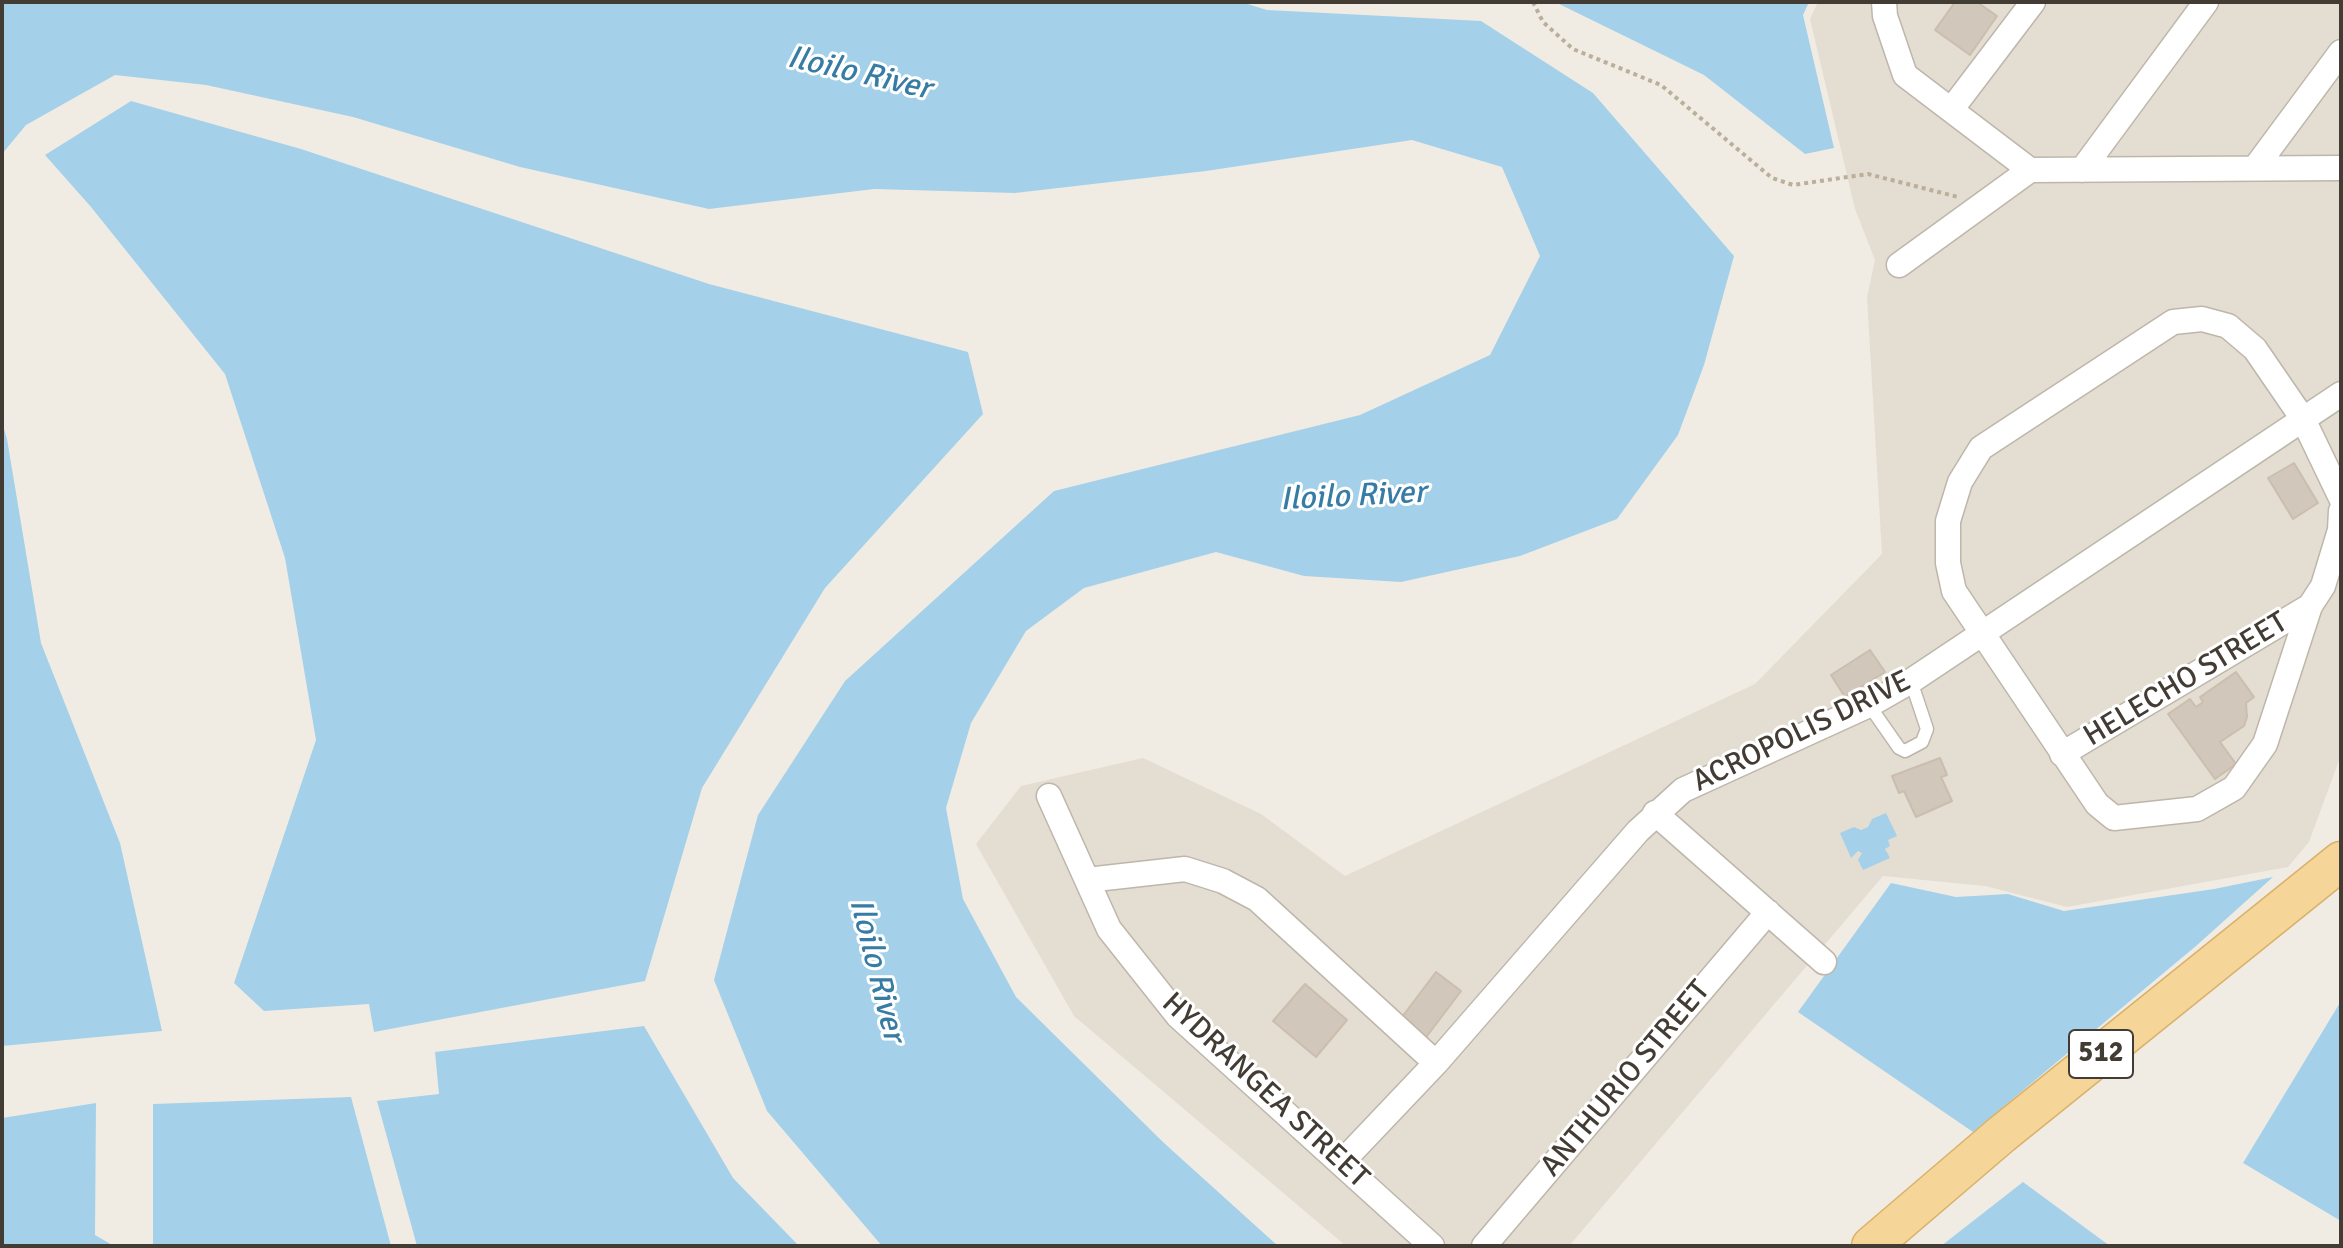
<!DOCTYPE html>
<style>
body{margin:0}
#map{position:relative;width:2343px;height:1248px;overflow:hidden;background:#f0ece4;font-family:Signika,sans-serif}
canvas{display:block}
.frame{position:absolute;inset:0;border:4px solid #423c34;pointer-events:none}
</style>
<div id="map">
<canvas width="2343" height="1248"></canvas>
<div class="frame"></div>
</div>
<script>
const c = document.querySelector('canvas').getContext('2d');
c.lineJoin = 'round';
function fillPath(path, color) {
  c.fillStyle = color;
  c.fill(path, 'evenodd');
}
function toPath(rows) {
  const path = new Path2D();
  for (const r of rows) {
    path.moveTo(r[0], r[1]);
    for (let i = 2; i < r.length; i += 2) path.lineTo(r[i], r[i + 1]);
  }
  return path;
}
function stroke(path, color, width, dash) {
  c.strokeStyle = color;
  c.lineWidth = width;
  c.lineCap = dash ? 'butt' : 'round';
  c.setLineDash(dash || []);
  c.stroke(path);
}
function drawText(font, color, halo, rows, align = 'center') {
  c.font = font + ' Signika,sans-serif';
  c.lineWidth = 6;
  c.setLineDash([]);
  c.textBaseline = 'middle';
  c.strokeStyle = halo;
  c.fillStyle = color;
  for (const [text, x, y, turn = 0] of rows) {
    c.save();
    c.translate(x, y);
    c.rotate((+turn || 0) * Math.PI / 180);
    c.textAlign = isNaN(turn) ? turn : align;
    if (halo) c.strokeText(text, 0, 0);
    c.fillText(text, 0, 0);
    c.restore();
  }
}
fillPath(toPath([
 [1818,2,2341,2,2341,755,2309,842,2288,867,2067,907,1985,886,1883,876,1569,1246,1346,1246,1074,1016,976,844,1021,786,1143,758,1261,814,1345,876,1755,684,1882,554,1867,297,1875,260,1855,209,1810,19]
]), '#e4ddd2');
fillPath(toPath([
 [2,2,1241,2,1267,10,1481,21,1593,93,1734,256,1704,365,1678,435,1617,519,1520,556,1401,582,1304,576,1216,552,1084,588,1026,631,971,723,946,808,963,899,1016,997,1164,1143,1278,1246,882,1246,767,1111,714,980,758,815,845,681,1054,491,1360,415,1490,355,1540,256,1502,167,1412,140,1206,171,1015,193,874,189,709,209,520,167,353,117,206,85,115,75,26,125,2,154],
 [1555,2,1809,2,1803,15,1834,148,1805,154,1704,75],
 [131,101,301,149,709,284,968,352,983,414,825,588,702,788,645,981,374,1032,369,1004,264,1011,234,983,316,740,285,558,225,374,91,207,45,155],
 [2,422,7,439,41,643,120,843,162,1031,2,1046],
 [1886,813,1897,836,1888,840,1890,846,1885,849,1890,858,1863,870,1858,860,1862,853,1858,851,1851,858,1840,833,1854,827,1861,830,1868,827,1872,819],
 [2273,877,2196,946,1973,1132,1798,1012,1891,883,1956,897,2008,894,2064,911,2214,889],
 [2341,1001,2341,1221,2243,1163],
 [644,1026,733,1178,799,1246,417,1246,377,1101,439,1094,435,1052],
 [351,1097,391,1246,153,1246,153,1104],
 [96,1103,95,1235,114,1246,2,1246,2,1118],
 [2023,1182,2110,1246,1941,1246]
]), '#a4d1e9');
const building = toPath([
 [1955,2,1977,2,1997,16,1970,55,1935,30,1955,2],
 [2294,463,2318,503,2293,519,2268,478,2294,463],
 [1870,650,1885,672,1845,697,1831,675,1870,650],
 [2236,672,2254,697,2246,703,2247,717,2244,726,2220,742,2236,764,2215,779,2168,714,2190,699,2196,707,2203,702,2200,697,2236,672],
 [1940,758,1947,775,1941,777,1952,801,1916,817,1904,791,1899,793,1892,776,1940,758],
 [1436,972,1461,991,1424,1040,1399,1021,1436,972],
 [1305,984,1347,1020,1316,1057,1273,1021,1305,984]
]);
fillPath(building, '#d1c7ba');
stroke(building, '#cbbeae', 2);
const lane = toPath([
 [1869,705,1899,748,1905,751,1922,742,1927,729,1911,681]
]);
const street = toPath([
 [1884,2,1885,16,1905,75,2030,170],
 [1951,110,2033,2],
 [2255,168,2341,52],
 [2082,170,2206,2],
 [1899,265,2030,170,2341,168],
 [2341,498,2303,419,2255,349,2228,326,2202,319,2173,322,1981,448,1960,482,1948,521,1948,563,1954,591,2097,804,2114,818,2197,809,2234,788,2265,744,2310,606,2323,586,2340,530,2341,511],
 [2062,754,2310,606],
 [1049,796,1109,929,1178,1016,1432,1246],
 [1655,813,1824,962],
 [1087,880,1185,869,1223,881,1257,899,1436,1063],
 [1342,1162,1436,1063,1638,831,1683,790,1869,705,1911,681,2341,394],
 [1484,1246,1768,912]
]);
const primary = toPath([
 [1871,1246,2002,1134,2341,861]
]);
stroke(lane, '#beb6aa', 15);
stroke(street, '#beb6aa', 27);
stroke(primary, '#d9b16a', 41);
stroke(toPath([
 [1533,2,1543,22,1573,49,1661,85,1772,178,1793,185,1868,174,1958,197]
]), '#bbae9a', 4, [4, 4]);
stroke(lane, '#fff', 12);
stroke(street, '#fff', 24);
stroke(primary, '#f5d598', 38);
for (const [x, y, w] of [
 [2101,1054,64]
]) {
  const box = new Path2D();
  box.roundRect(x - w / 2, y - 24, w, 48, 6);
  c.fillStyle = '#fff';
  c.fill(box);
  stroke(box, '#423c34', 2);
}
drawText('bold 28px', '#423c34', null, [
 ["512",2101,1054]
]);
drawText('30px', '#423c34', '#fff', [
 ["HELECHO STREET",2186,680,-31],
 ["ACROPOLIS DRIVE",1802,732,-26],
 ["ANTHURIO STREET",1626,1079,-50],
 ["HYDRANGEA STREET",1265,1091,43]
]);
drawText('italic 32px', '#377ca4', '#fff', [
 ["Iloilo River",859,74,13],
 ["Iloilo River",1353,497,-3],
 ["Iloilo River",876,970,76]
]);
</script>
